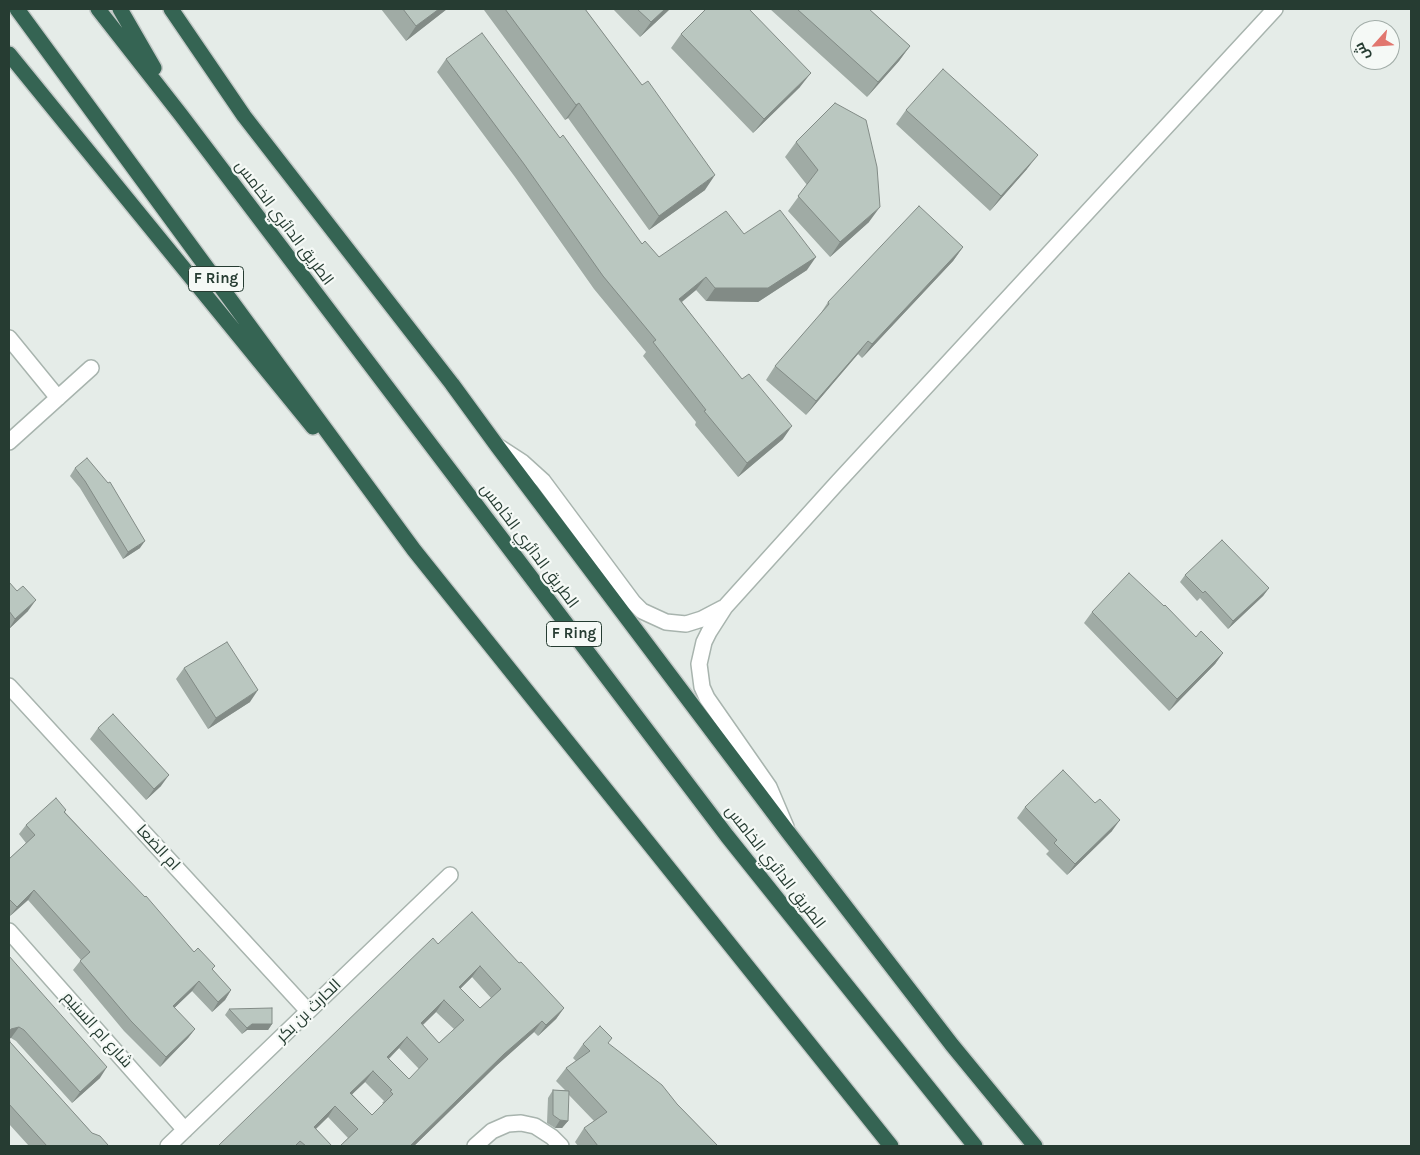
<!DOCTYPE html>
<meta charset="utf-8">
<style>
body{margin:0}
#map{position:relative;width:1420px;height:1155px;overflow:hidden;background:#e5ece8;font-family:Karla,Cairo,sans-serif}
canvas{display:block}
.frame{position:absolute;inset:0;border:10px solid #263c32;pointer-events:none}
.north{position:absolute;left:1350px;top:20px;width:50px;height:50px;box-sizing:border-box;background:#f5f9f6;border:1px solid #a2ada8;border-radius:50%;rotate:244deg;font-size:14px;font-weight:700;line-height:20px;text-align:center;color:#263c32}
.north::after{content:'';display:block;margin:auto;width:18px;height:22px;background:#e1766e;clip-path:polygon(50% 0,100% 100%,50% 72%,0 100%)}
</style>
<div id="map">
<canvas width="1420" height="1155"></canvas>
<div class="frame"></div>
<div class="north">ش</div>
</div>
<script>
const c = document.querySelector('canvas').getContext('2d');
c.lineJoin = 'round';
function toPath(rows) {
  const path = new Path2D();
  for (const r of rows) {
    path.moveTo(r[0], r[1]);
    for (let i = 2; i < r.length; i += 2) path.lineTo(r[i], r[i + 1]);
  }
  return path;
}
function stroke(path, color, width, dash) {
  c.strokeStyle = color;
  c.lineWidth = width;
  c.lineCap = dash ? 'butt' : 'round';
  c.setLineDash(dash || []);
  c.stroke(path);
}
function fillPath(path, color) {
  c.fillStyle = color;
  c.fill(path, 'evenodd');
}
function drawText(font, color, halo, rows, align = 'center') {
  c.font = font + ' Karla,Cairo,sans-serif';
  c.lineWidth = 4.5;
  c.setLineDash([]);
  c.textBaseline = 'middle';
  c.strokeStyle = halo;
  c.fillStyle = color;
  for (const [text, x, y, turn = 0] of rows) {
    c.save();
    c.translate(x, y);
    c.rotate((+turn || 0) * Math.PI / 180);
    c.textAlign = isNaN(turn) ? turn : align;
    if (halo) c.strokeText(text, 0, 0);
    c.fillText(text, 0, 0);
    c.restore();
  }
}
const minor = toPath([
 [9,338,58,398],
 [9,442,91,368],
 [499,447,522,462,543,481,633,602,642,611,666,622,686,624,702,619,723,608],
 [9,686,308,1011],
 [786,827,769,787,707,698,702,687,699,664,704,642,709,632,725,607,837,483,1275,9],
 [9,931,185,1130],
 [168,1146,450,875],
 [475,1146,492,1131,508,1124,521,1123,535,1126,552,1137,561,1146]
]);
const highway = toPath([
 [17,9,414,550,891,1146],
 [98,9,181,115,727,836,975,1146],
 [120,9,154,68],
 [171,9,244,116,452,384,498,447,788,832,952,1045,1035,1146],
 [9,54,313,427]
]);
stroke(minor, '#a8b4ae', 18);
stroke(highway, '#c2c8c6', 18);
stroke(minor, '#fff', 15);
stroke(highway, '#356453', 15);
fillPath(toPath([
 [381,9,447,9,406,41],
 [485,9,585,9,642,85,705,190,649,230,568,118,565,120,484,10],
 [613,9,670,9,640,37],
 [770,9,869,9,910,46,899,61,867,97],
 [681,34,800,87,753,133,671,48],
 [446,59,560,138,642,244,659,257,744,234,807,270,758,302,706,301,696,290,682,302,783,439,738,477,695,425,696,422,643,356,646,352,594,289,515,177,437,72],
 [906,110,1027,169,990,211,896,124],
 [796,142,869,222,830,257,788,211,807,185,785,157],
 [963,247,953,261,862,358,858,354,806,415,766,380,775,366,819,316,828,302],
 [75,468,140,548,123,559,80,488,70,476],
 [1185,575,1269,588,1263,596,1228,629,1200,598,1197,601,1180,582],
 [9,582,28,611,9,629],
 [1092,612,1196,637,1223,653,1215,664,1169,711,1084,623],
 [184,668,250,702,208,729,176,679],
 [98,728,161,786,146,800,90,739],
 [1025,807,1112,831,1067,875,1046,854,1049,851,1017,818],
 [66,810,65,812,194,952,215,966,212,969,231,990,225,1000,212,1012,192,991,174,1008,195,1029,188,1038,160,1067,124,1031,73,970,81,960,28,900,10,916,9,915,9,859,26,843,19,834,26,825],
 [438,944,519,963,564,1008,556,1019,538,1036,534,1032,496,1066,414,1146,340,1146,348,1138,328,1117,316,1129,332,1146,218,1146],
 [472,977,491,998,480,1008,460,989],
 [436,1012,454,1029,439,1043,423,1025],
 [399,1048,419,1069,409,1079,389,1059],
 [365,1082,384,1101,382,1103,384,1104,372,1115,352,1094],
 [9,956,100,1078,72,1103,16,1041,11,1038,9,1038,10,1042,92,1133,107,1146,29,1146,9,1124],
 [229,1009,272,1024,268,1030,247,1030,242,1034,225,1015],
 [583,1044,608,1044,677,1104,718,1146,578,1146,575,1142,584,1128,594,1121,568,1094,568,1121,562,1128,555,1128,547,1123,548,1098,553,1090,565,1090,556,1081,566,1068,576,1061,573,1058]
]), '#a0aba5');
fillPath(toPath([
 [439,9,447,9,406,41,416,26],
 [665,9,670,9,640,37,651,22],
 [910,46,899,61,867,97,878,82],
 [811,73,800,87,753,133,764,119],
 [579,103,568,118,565,120,576,105],
 [1038,155,1027,169,990,211,1001,196],
 [715,175,705,190,649,230,659,216],
 [880,207,869,222,830,257,840,242],
 [963,247,953,261,862,358,872,344],
 [816,257,807,270,758,302,706,301,715,288],
 [706,277,696,290,669,312,679,299],
 [868,341,858,354,806,415,816,401],
 [792,426,783,439,738,477,747,463],
 [145,541,140,548,123,559,128,552],
 [1269,588,1263,596,1228,629,1233,621],
 [36,600,28,611,9,629,15,619],
 [1223,653,1215,664,1169,711,1177,699],
 [258,690,250,702,208,729,216,718],
 [169,775,161,786,146,800,154,789],
 [1120,820,1112,831,1067,875,1075,864],
 [34,890,28,900,10,916,17,907],
 [480,966,472,977,451,998,459,987],
 [199,981,192,991,166,1016,173,1006],
 [231,990,225,1000,212,1012,218,1002],
 [444,1000,436,1012,413,1034,421,1023],
 [564,1008,556,1019,538,1036,546,1025],
 [542,1021,534,1032,496,1066,414,1146,410,1146,504,1054],
 [252,1024,272,1024,268,1030,247,1030,242,1034,247,1028],
 [19,1027,11,1038,9,1039,9,1032,11,1029],
 [195,1029,188,1038,160,1067,166,1057],
 [407,1037,399,1048,379,1068,387,1057],
 [107,1067,100,1078,72,1103,80,1092],
 [373,1071,365,1082,342,1104,350,1093],
 [335,1106,328,1117,306,1138,314,1127],
 [560,1120,568,1121,562,1128,555,1128]
]), '#828b86');
const building = toPath([
 [403,9,439,9,416,26,403,9],
 [505,9,585,9,642,85,648,81,715,175,659,216,579,103,576,105,505,9],
 [637,9,665,9,651,22,637,9],
 [706,9,749,9,811,73,764,119,681,34,706,9],
 [797,9,869,9,910,46,878,82,797,9],
 [482,33,560,138,563,135,642,244,645,241,659,257,726,211,744,234,780,210,816,257,768,288,715,288,706,277,679,299,742,379,749,374,792,426,747,463,704,411,706,410,653,342,656,340,603,276,524,164,446,59,482,33],
 [943,69,1038,155,1001,196,906,110,943,69],
 [835,103,866,120,877,167,880,207,840,242,798,196,818,170,796,142,835,103],
 [919,206,963,247,872,344,868,341,816,401,775,366,829,304,828,302,919,206],
 [87,458,108,483,110,482,145,541,128,552,85,481,75,468,87,458],
 [1222,540,1269,588,1233,621,1205,591,1203,593,1185,575,1222,540],
 [1129,573,1164,606,1165,605,1196,637,1201,631,1223,653,1177,699,1092,612,1129,573],
 [9,582,17,591,23,586,36,600,15,619,9,611,9,582],
 [227,642,258,690,216,718,184,668,227,642],
 [113,714,169,775,154,789,98,728,113,714],
 [1063,770,1095,803,1100,799,1120,820,1075,864,1054,843,1057,840,1025,807,1063,770],
 [56,798,66,810,64,812,145,897,146,896,194,952,198,948,215,966,212,969,231,990,218,1002,199,981,173,1006,195,1029,166,1057,131,1021,80,961,90,952,34,890,17,907,9,899,9,859,35,835,26,825,56,798],
 [472,912,519,963,521,962,564,1008,546,1025,542,1021,504,1054,410,1146,340,1146,358,1129,335,1106,314,1127,332,1146,306,1146,300,1141,295,1146,218,1146,433,938,438,944,472,912],
 [480,966,501,989,480,1008,459,987,480,966],
 [444,1000,464,1020,439,1043,421,1023,444,1000],
 [407,1037,428,1059,409,1079,387,1057,407,1037],
 [373,1071,392,1090,390,1091,393,1094,372,1115,350,1093,373,1071],
 [9,956,107,1067,80,1092,24,1030,19,1027,11,1029,9,1032,9,956],
 [272,1008,272,1024,252,1024,247,1028,229,1009,272,1008],
 [600,1026,612,1038,608,1043,662,1085,677,1104,718,1146,598,1146,584,1128,607,1112,566,1068,590,1051,583,1044,600,1026],
 [9,1037,10,1042,92,1133,100,1136,108,1145,107,1146,47,1146,9,1104,9,1037],
 [553,1090,569,1091,568,1121,560,1120,553,1115,553,1090]
]);
fillPath(building, '#bac7c0');
stroke(building, '#828b86', 1);
for (const [x, y, w] of [
 [216,279,55],
 [574,634,55]
]) {
  const box = new Path2D();
  box.roundRect(x - w / 2, y - 12.5, w, 25, 4);
  c.fillStyle = '#f5f9f6';
  c.fill(box);
  stroke(box, '#263c32', 1);
}
drawText('bold 15px', '#263c32', null, [
 ["F Ring",216,279],
 ["F Ring",574,634]
]);
drawText('16px', '#263c32', '#f5f9f6', [
 ["الطريق الدائري الخامس",284,223,53],
 ["الطريق الدائري الخامس",529,546,53],
 ["ام الضعا",158,848,47],
 ["الطريق الدائري الخامس",775,867,52],
 ["الحارث بن بكر",309,1011,-44],
 ["شارع ام السنيم",97,1030,48]
]);
</script>
